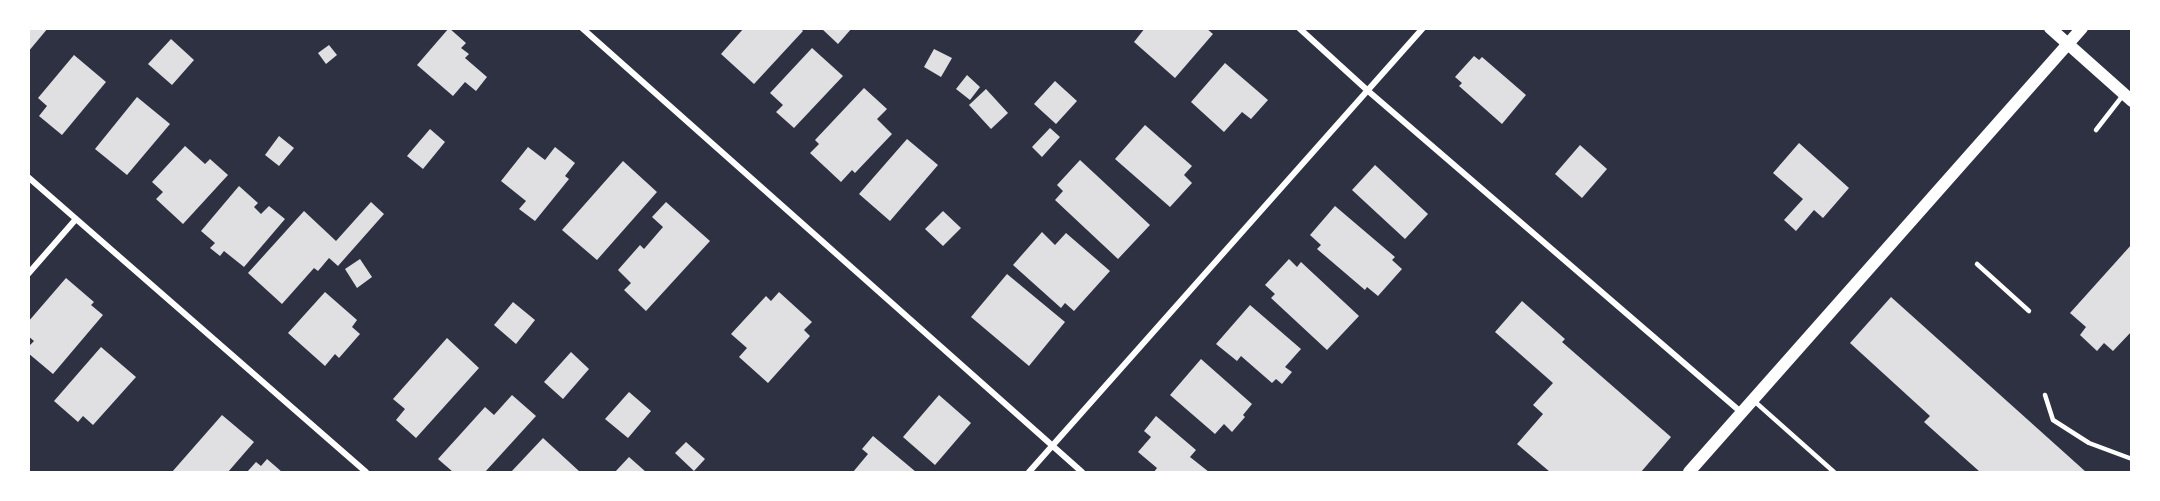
<!DOCTYPE html>
<style>
body{margin:0}
#map{position:relative;width:2160px;height:501px;overflow:hidden;background:#2d3142;font-family:Lato,sans-serif}
canvas{display:block}
.frame{position:absolute;inset:0;border:30px solid #fff;pointer-events:none}
</style>
<div id="map">
<canvas width="2160" height="501"></canvas>
<div class="frame"></div>
</div>
<script>
const c = document.querySelector('canvas').getContext('2d');
c.lineJoin = 'round';
function fillPath(path, color) {
  c.fillStyle = color;
  c.fill(path, 'evenodd');
}
function toPath(rows) {
  const path = new Path2D();
  for (const r of rows) {
    path.moveTo(r[0], r[1]);
    for (let i = 2; i < r.length; i += 2) path.lineTo(r[i], r[i + 1]);
  }
  return path;
}
function stroke(path, color, width, dash) {
  c.strokeStyle = color;
  c.lineWidth = width;
  c.lineCap = dash ? 'butt' : 'round';
  c.setLineDash(dash || []);
  c.stroke(path);
}
fillPath(toPath([
 [28,28,48,28,28,52],
 [449,28,466,43,461,48,469,54,465,58,487,77,476,91,465,82,453,96,417,65],
 [744,28,800,28,803,31,754,84,721,54],
 [821,28,852,28,838,44],
 [1145,28,1206,28,1213,34,1175,78,1134,42],
 [171,39,194,60,172,85,148,64],
 [329,45,337,55,326,64,318,53],
 [812,48,843,76,794,128,776,112,783,105,770,93],
 [934,49,952,58,941,77,924,67],
 [74,55,106,82,62,135,39,116,47,106,38,98],
 [1474,56,1479,60,1482,57,1526,95,1502,124,1459,86,1462,83,1455,77],
 [1225,63,1268,100,1251,119,1242,112,1224,132,1191,102],
 [967,75,980,87,970,100,956,89],
 [1055,81,1077,101,1056,124,1034,104],
 [864,88,887,109,877,119,892,134,855,173,852,170,841,182,810,153,819,144,815,140],
 [986,89,1008,113,991,129,969,105],
 [137,97,170,124,127,175,95,149],
 [1145,125,1192,166,1184,175,1192,183,1170,207,1115,159],
 [1050,128,1060,137,1042,157,1032,147],
 [430,129,445,142,423,169,407,156],
 [279,136,294,148,279,166,265,155],
 [907,139,938,165,890,221,859,194],
 [1799,143,1849,188,1823,218,1814,210,1796,231,1784,220,1803,199,1773,173],
 [1580,145,1607,169,1582,198,1555,174],
 [185,146,205,164,210,159,228,175,183,224,156,199,163,192,152,182],
 [528,147,545,160,555,147,575,163,565,176,569,179,535,221,519,209,526,201,501,181],
 [1080,160,1150,225,1118,259,1055,200,1063,191,1057,185],
 [623,161,657,192,597,260,562,230],
 [1375,165,1428,214,1405,239,1352,190],
 [239,186,258,203,254,207,261,214,269,206,285,219,244,267,224,251,220,256,210,248,215,243,201,231],
 [371,202,384,214,338,266,329,258,318,271,314,268,282,304,248,273,304,211,336,241],
 [666,202,710,241,646,311,624,290,631,283,618,270,640,245,644,249,663,227,652,217],
 [1335,206,1395,257,1392,260,1402,269,1378,296,1367,287,1365,290,1317,249,1321,245,1310,235],
 [943,211,961,228,943,246,925,229],
 [1042,232,1055,245,1066,233,1110,271,1074,311,1065,303,1061,308,1013,265],
 [2132,244,2132,331,2113,351,2104,343,2097,351,2080,335,2086,327,2070,313],
 [360,259,372,277,357,288,345,269],
 [1289,259,1297,267,1301,262,1359,316,1327,350,1271,298,1275,294,1265,285],
 [1007,274,1065,322,1029,366,971,317],
 [66,278,94,302,91,305,103,315,53,374,28,353,28,347,34,341,28,336,28,322],
 [325,292,357,320,352,327,360,334,339,358,335,354,325,366,288,333],
 [779,292,812,322,804,330,810,336,768,383,739,357,747,348,731,334,766,296,771,301],
 [1891,297,2086,472,1980,472,1924,422,1930,416,1850,343],
 [1522,301,1565,339,1562,342,1671,437,1641,472,1550,472,1517,444,1543,414,1533,405,1553,383,1495,332],
 [513,302,535,320,516,344,494,325],
 [1250,305,1301,349,1285,367,1292,372,1282,384,1276,379,1272,383,1241,356,1237,361,1216,344],
 [447,338,479,368,416,438,396,420,405,409,393,399],
 [101,347,136,377,93,425,83,416,78,422,54,401],
 [571,352,589,369,563,399,544,382],
 [1201,359,1252,404,1243,415,1245,417,1232,432,1224,424,1215,434,1170,395],
 [629,392,651,411,628,438,605,419],
 [512,395,536,416,485,472,453,472,438,459,485,407,494,415],
 [939,395,971,423,935,465,903,437],
 [222,415,254,442,228,472,172,472],
 [1156,416,1196,450,1190,457,1209,472,1154,472,1157,468,1138,452,1151,437,1144,431],
 [873,436,916,472,853,472,868,454,862,449],
 [543,438,580,472,511,472],
 [686,442,705,459,694,471,675,453],
 [629,457,646,472,615,472],
 [267,459,282,472,247,472,256,462,261,466]
]), '#e0e0e3');
stroke(toPath([
 [2096,130,2124,94],
 [1977,264,2029,311],
 [2045,395,2053,420,2089,443,2132,459],
 [1753,400,1834,472]
]), '#fff', 4.5);
stroke(toPath([
 [582,28,1082,472],
 [1299,28,1367,90,1742,413],
 [28,177,366,472],
 [28,274,76,219],
 [1029,472,1423,28]
]), '#fff', 6);
stroke(toPath([
 [2050,28,2132,101],
 [1689,472,2082,28]
]), '#fff', 12);
</script>
